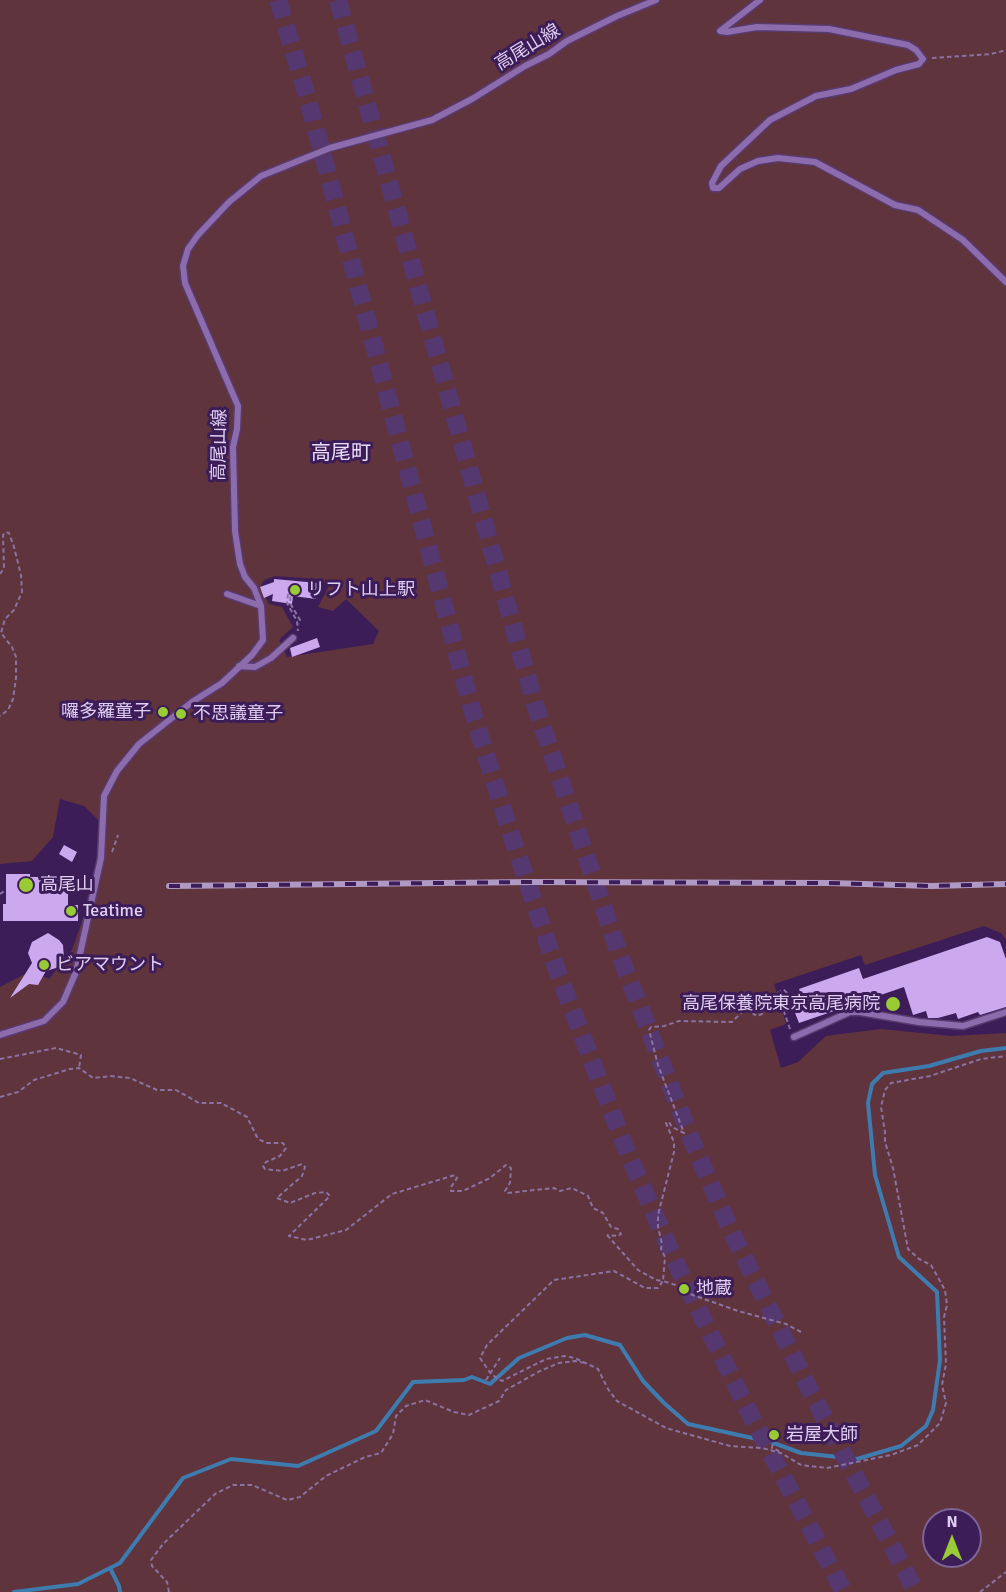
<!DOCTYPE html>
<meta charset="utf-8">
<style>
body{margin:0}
#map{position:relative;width:1006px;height:1592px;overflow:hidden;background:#3d1d58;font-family:Signika,sans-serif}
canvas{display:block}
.north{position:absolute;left:922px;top:1508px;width:60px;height:60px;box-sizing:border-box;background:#3d1d58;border:2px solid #7e6496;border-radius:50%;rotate:0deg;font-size:16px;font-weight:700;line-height:24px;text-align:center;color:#dfcef2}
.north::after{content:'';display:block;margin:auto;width:21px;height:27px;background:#99cb35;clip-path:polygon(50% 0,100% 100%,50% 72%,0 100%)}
</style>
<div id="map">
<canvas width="1006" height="1592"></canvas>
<div class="north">N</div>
</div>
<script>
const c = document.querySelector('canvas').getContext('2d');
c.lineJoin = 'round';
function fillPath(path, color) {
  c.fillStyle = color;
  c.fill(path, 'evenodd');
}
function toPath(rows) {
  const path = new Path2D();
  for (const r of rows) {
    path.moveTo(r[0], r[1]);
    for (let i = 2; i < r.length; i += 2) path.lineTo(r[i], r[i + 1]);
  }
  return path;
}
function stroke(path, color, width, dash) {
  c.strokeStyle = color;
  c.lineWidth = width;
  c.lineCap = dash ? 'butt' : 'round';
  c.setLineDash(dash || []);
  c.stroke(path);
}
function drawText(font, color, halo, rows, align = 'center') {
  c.font = font + ' Signika,"Noto Sans JP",sans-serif';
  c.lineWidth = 6;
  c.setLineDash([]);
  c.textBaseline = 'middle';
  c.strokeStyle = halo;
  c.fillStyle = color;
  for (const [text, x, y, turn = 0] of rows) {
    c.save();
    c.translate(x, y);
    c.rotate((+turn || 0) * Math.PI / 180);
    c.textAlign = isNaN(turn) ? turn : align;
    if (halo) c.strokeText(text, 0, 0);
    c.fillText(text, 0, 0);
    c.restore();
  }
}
fillPath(toPath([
 [0,0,1006,0,1006,939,1001,933,984,926,865,965,861,955,774,984,786,1024,770,1030,781,1068,798,1062,826,1036,881,1029,951,1036,1006,1033,1006,1592,0,1592,0,987,31,971,49,979,72,950,98,876,107,829,84,806,60,799,53,837,32,861,0,864],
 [275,576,319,579,329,586,318,607,333,611,346,599,379,631,373,644,287,657,279,640,293,627,282,607,269,604,260,587,264,580],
 [934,1520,970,1520,970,1556,934,1556]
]), '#60343d');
stroke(toPath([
 [110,1568,119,1586,120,1592],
 [14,1592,78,1584,120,1563,183,1478,231,1459,298,1466,376,1431,413,1382,464,1380,472,1377,490,1384,519,1358,567,1338,585,1335,620,1345,643,1381,664,1403,688,1424,771,1442,801,1453,857,1459,901,1446,926,1426,933,1410,940,1360,937,1292,899,1257,875,1175,868,1103,872,1084,883,1073,929,1066,981,1051,1006,1048]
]), '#3e7cb0', 4);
fillPath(toPath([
 [274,579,318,583,316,599,293,596,292,604,272,601,273,594,264,598,260,587,274,582],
 [317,638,320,647,292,657,290,648],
 [64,845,77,852,72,862,59,854],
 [6,874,30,874,30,877,68,877,68,905,78,905,78,921,3,921,3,904,6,904],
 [48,933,59,940,63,945,64,958,61,963,56,968,46,971,38,985,29,984,10,998,32,963,28,953,32,942],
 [987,937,1000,942,1006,959,1006,1007,980,1015,978,1012,958,1019,956,1013,938,1018,928,1018,926,1011,913,1015,904,987,799,1023,792,1005,804,1002,799,989,859,968,863,979]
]), '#cca9ef');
stroke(toPath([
 [278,0,307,96,474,717,510,831,558,973,628,1154,680,1272,750,1414,844,1592],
 [338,0,535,704,619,953,692,1141,733,1235,811,1392,916,1592]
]), '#55386f', 18, [18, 9]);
const lane = toPath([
 [760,0,720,31,727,32,757,27,829,29,908,45,916,50,923,59,919,64,896,70,851,89,816,96,770,120,721,166,712,183,713,188,719,188,740,169,758,161,778,158,815,162,895,205,918,210,963,240,1006,282],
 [227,594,261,606],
 [239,666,255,667,271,658,293,638],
 [0,1035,44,1021,63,1002,76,972,101,858,104,796,117,771,139,744,192,702,222,683,252,655,263,640,261,606,254,588,245,577,240,564,235,531,233,447,237,429,238,406,185,283,183,266,188,249,198,235,229,202,261,176,330,148,432,120,472,99,525,66,549,54,567,41,617,16,656,0],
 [794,1037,850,1012,860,1012,919,1022,963,1026,1006,1012]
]);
stroke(lane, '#583a6e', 9);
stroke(toPath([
 [932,58,991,54,1006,50],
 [0,574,4,568,3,535,6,532,9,533,14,547,21,575,22,592,14,610,5,619,1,633,12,647,16,657,16,678,13,699,8,710,0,716],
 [295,585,289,585,287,603,297,621,298,631],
 [294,592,291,592,290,603,300,620,299,624],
 [112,852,118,835],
 [0,894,6,890],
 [790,1029,783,1009,787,993,784,990,774,994,762,1014,757,1016,745,1009,732,1022,679,1021,664,1026,651,1027,649,1030,658,1065,684,1133,672,1127,669,1122,666,1123,674,1142,674,1152,658,1215,658,1227,662,1244,661,1249,665,1257,663,1281,679,1286,687,1293,738,1311,786,1324,801,1332],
 [0,1059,56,1048,81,1055,79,1068],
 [0,1097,18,1092,34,1080,70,1069,79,1068,93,1078,111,1076,130,1078,157,1090,176,1090,199,1103,221,1103,247,1117,258,1139,267,1143,283,1143,286,1148,280,1156,266,1162,263,1166,265,1169,282,1171,302,1164,305,1167,302,1176,278,1197],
 [277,1198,290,1203,315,1193,326,1192,330,1196,289,1236,307,1240,346,1230,392,1194,455,1175,457,1178,451,1187,451,1191,463,1191,490,1178,506,1165,511,1168,510,1183,505,1191,507,1193,554,1188,560,1191,572,1188,588,1196,593,1208,603,1213,611,1227,618,1229,621,1234,618,1236,607,1235],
 [607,1235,638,1270,656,1280,663,1281,658,1288,645,1288,614,1271,554,1280,487,1345,480,1358,491,1374,502,1381,546,1359,564,1356,575,1358,598,1369,608,1389,617,1401,666,1428,730,1446,762,1448,781,1453,801,1465,827,1468,891,1455,918,1445,940,1423,946,1403,942,1385,946,1364,944,1317,947,1305,945,1290,931,1265,919,1259,908,1249,893,1168,885,1142,885,1132,881,1107,885,1090,891,1083,930,1076,981,1059,1006,1056],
 [486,1380,500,1358],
 [774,1437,772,1448,779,1451],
 [169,1592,167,1582,152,1566,151,1560,163,1544,215,1494,233,1485,252,1485,287,1500,300,1497,326,1476,365,1457,381,1453,393,1434,396,1416,406,1406,425,1400,454,1412,469,1415,499,1401,506,1390,540,1371,559,1363,575,1361,585,1363],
 [980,1592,1006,1572]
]), '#8b72a2', 2, [4.5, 3]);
stroke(lane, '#8d6cad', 6);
const rail = toPath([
 [44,884,77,884],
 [169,886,532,882,829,883,932,886,1006,884]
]);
stroke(rail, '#b09ac5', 6);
stroke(rail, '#3d1d58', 4, [11]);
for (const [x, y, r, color] of [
 [295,590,6,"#99cb35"],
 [163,712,6,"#99cb35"],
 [181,714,6,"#99cb35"],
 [26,885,8,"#99cb35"],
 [71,911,6,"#99cb35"],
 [44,965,6,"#99cb35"],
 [893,1004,8,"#99cb35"],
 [684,1289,6,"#99cb35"],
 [774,1435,6,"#99cb35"]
]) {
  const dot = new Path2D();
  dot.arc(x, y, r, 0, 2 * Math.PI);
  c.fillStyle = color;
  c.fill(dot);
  stroke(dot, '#3d1d58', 2);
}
drawText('18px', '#dfcef2', '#3d1d58', [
 ["高尾山線",528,48,-31],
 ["高尾山線",220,445,-89]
]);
drawText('18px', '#dfcef2', '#3d1d58', [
 ["リフト山上駅",307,590],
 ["囉多羅童子",151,712,"right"],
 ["不思議童子",193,714],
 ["高尾山",40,885],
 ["Teatime",83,911],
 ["ビアマウント",56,965],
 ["高尾保養院東京高尾病院",880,1004,"right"],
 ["地蔵",696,1289],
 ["岩屋大師",786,1435]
], 'left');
drawText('20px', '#ebdefb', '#3d1d58', [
 ["高尾町",341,454]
]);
</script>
